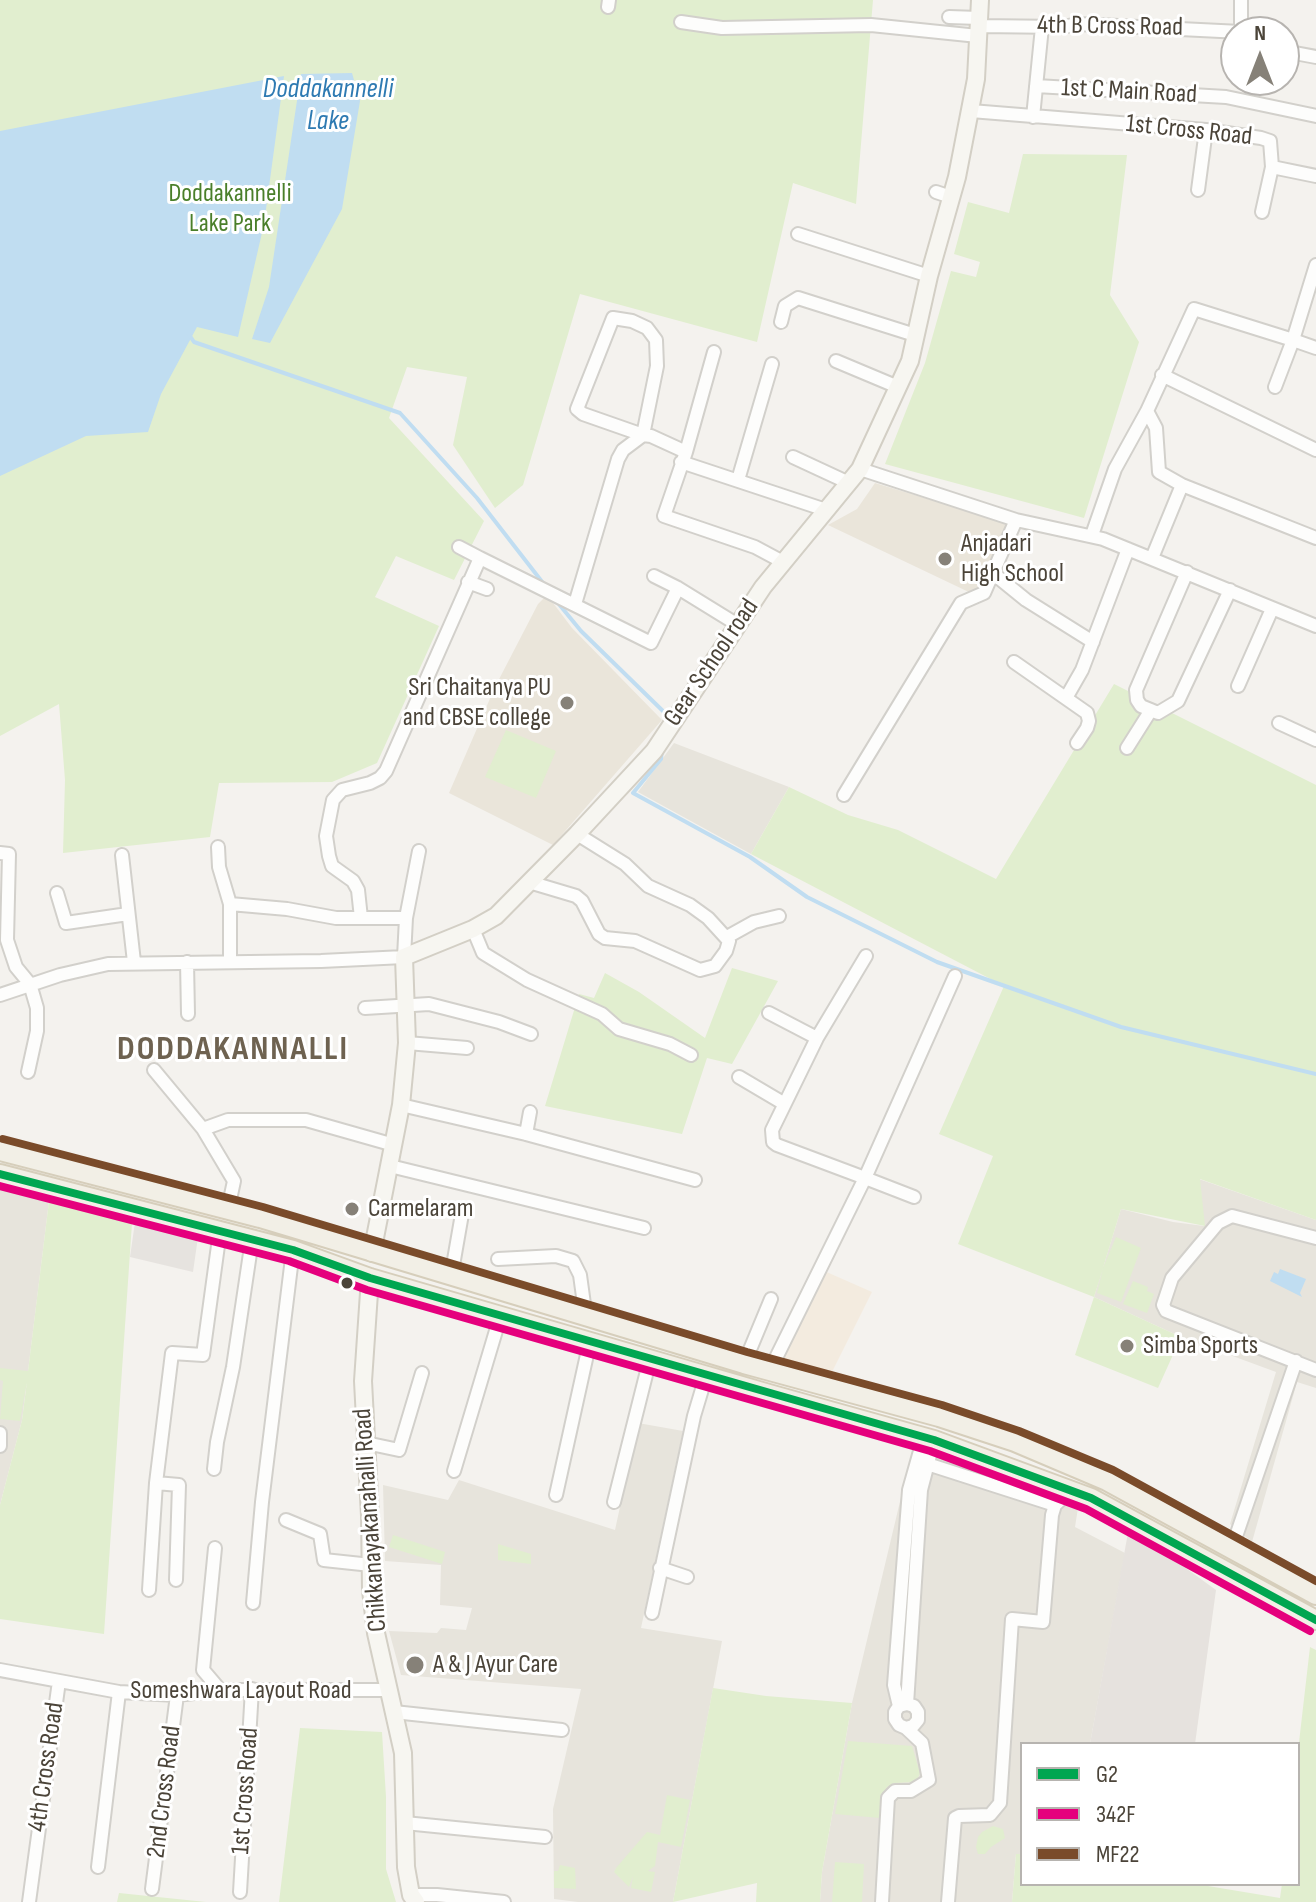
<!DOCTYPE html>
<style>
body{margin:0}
#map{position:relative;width:1316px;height:1902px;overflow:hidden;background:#f4f2ee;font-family:"Sofia Sans Condensed",sans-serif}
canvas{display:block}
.legend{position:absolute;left:1020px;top:1742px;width:280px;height:144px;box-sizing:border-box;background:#fff;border:2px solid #b7b4b0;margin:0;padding:10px 14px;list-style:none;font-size:24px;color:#4b4439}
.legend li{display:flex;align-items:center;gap:16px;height:40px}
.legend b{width:40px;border:2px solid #b7b4b0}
.north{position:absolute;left:1220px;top:16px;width:80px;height:80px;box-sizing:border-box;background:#fff;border:2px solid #b7b4b0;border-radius:50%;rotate:0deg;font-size:22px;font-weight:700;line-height:32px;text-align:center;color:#4b4439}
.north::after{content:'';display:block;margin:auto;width:28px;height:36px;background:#868178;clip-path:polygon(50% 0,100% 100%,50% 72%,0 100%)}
</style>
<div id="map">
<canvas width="1316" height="1902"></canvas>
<ul class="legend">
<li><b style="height:10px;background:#00a651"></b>G2</li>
<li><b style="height:10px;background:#e5007d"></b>342F</li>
<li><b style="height:10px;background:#7a4b2a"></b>MF22</li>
</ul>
<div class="north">N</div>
</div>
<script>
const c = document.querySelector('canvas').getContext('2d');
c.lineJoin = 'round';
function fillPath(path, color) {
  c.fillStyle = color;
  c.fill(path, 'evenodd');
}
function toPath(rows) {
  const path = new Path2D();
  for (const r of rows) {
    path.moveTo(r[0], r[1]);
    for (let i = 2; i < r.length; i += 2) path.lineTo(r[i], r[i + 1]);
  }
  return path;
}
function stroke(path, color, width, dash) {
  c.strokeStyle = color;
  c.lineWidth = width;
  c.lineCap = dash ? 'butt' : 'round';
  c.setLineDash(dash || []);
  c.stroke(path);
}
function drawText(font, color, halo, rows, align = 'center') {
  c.font = font + ' "Sofia Sans Condensed",sans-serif';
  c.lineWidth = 6;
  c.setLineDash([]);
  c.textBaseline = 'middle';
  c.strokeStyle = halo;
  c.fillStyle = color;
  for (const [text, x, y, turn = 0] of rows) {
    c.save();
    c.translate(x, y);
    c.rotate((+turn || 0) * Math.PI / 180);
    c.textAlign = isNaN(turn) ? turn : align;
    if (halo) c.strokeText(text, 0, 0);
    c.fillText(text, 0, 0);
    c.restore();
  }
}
fillPath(toPath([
 [674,743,789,787,751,854,638,792],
 [1199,1179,1316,1220,1316,1388,1297,1382,1252,1542,1230,1524,1276,1372,1181,1337,1094,1297,1121,1209,1173,1222,1204,1226],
 [0,1187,49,1201,22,1420,0,1505],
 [638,1423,683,1431,641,1628,722,1641,673,1902,578,1902,554,1899,553,1809,581,1689,401,1675,389,1631,437,1633,441,1628,466,1630,472,1608,440,1605,441,1565,385,1561,383,1485,448,1500,459,1480,615,1530],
 [913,1447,1078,1508,1075,1527,1125,1553,1090,1744,1022,1744,1022,1854,1016,1854,1012,1902,820,1902,822,1872,852,1703]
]), '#e7e4dc');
fillPath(toPath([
 [822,1270,872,1292,829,1378,778,1360]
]), '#f3ebdf');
fillPath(toPath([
 [1129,1527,1216,1590,1195,1744,1090,1744]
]), '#e6e2de');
fillPath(toPath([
 [875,483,1007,523,979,592,973,594,828,525,857,509],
 [547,595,572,628,662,720,553,845,449,793,495,687,538,604]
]), '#eae5da');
fillPath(toPath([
 [0,0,873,0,856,204,793,183,757,342,580,294,523,485,495,508,453,445,467,377,407,367,389,418,484,521,454,580,396,556,375,597,439,626,377,763,332,782,219,783,210,837,63,853,65,780,59,704,0,736],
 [1023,154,1127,155,1110,295,1139,342,1084,518,885,464,925,363,951,271,976,277,980,262,954,254,968,202,1009,213],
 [1114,684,1316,785,1316,1220,1200,1179,1205,1226,1121,1209,1103,1268,1116,1237,1141,1248,1121,1302,1097,1293,1103,1269,1094,1297,1181,1337,1158,1388,1075,1355,1094,1297,958,1244,993,1156,939,1134,1004,986,751,854,789,787,848,815,898,830,996,879],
 [506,730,556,751,536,798,485,777],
 [732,968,778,981,732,1064,707,1058,682,1134,545,1106,579,994,594,998,605,973,639,992,705,1038],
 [49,1201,132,1223,104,1634,0,1619,0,1505,22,1420,27,1381,20,1421,0,1419,3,1381,0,1380,0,1368,28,1371],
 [1133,1281,1148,1287,1147,1291,1154,1294,1147,1313,1123,1304],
 [393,1535,445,1552,442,1564,389,1547],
 [498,1544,531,1554,531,1564,498,1560],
 [1310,1647,1316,1650,1316,1902,1012,1902,1016,1854,1022,1854,1022,1884,1196,1884,1280,1898,1282,1884,1298,1884,1298,1751],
 [713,1688,766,1696,852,1703,822,1872,820,1902,756,1902,757,1883,673,1902],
 [300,1728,382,1732,386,1797,386,1869,396,1902,279,1902],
 [848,1741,912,1746,920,1773,918,1778,913,1782,894,1783,887,1787,880,1800,880,1818,835,1814],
 [667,1795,690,1800,681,1847,658,1842,655,1866,648,1871,655,1872,651,1892,631,1888,633,1876,629,1887,614,1872,616,1868,647,1832,660,1835],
 [993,1826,1003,1829,1005,1838,991,1847,985,1854,978,1854,976,1847,978,1837,982,1832],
 [835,1862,864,1864,862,1902,832,1902],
 [560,1865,575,1868,576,1889,554,1888,554,1871,558,1871],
 [119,1893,206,1902,117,1902]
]), '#e1eecf');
fillPath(toPath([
 [135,1222,198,1237,193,1272,130,1257]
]), '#e6e3df');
fillPath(toPath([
 [352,73,360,101,342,209,270,343,252,339,269,287,301,74],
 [284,76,264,224,238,337,197,327,161,394,148,432,86,436,0,476,0,131],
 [1280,1269,1306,1279,1300,1293,1302,1297,1270,1281,1274,1272,1278,1274]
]), '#c0ddf1');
stroke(toPath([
 [188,333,194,342,400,413,477,498,543,583],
 [558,603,581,631,666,714,666,722],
 [662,750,661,759,633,793,750,857,807,897,937,962,1121,1027,1316,1074]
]), '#c0ddf1', 4);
const minor = toPath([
 [608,7,609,0],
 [949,17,979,18],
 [681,22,722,28,871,25,978,36],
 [979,26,1063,27,1078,24,1241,32],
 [1241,32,1241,0],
 [1284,51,1316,57],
 [1036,86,1226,97,1316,116],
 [971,111,1206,130,1261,138,1270,141,1272,167,1316,176],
 [1033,117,1042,27],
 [1198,190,1206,130],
 [936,192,951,197],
 [1262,212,1272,167],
 [798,234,929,276],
 [1316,265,1293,340,1194,309,1147,411,1156,428,1159,472,1182,485,1316,538],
 [781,322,785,306,798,298,915,335],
 [714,352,686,452,664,516,755,547,783,562],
 [836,361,898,387],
 [1162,375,1316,450],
 [1275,387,1293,340,1316,348],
 [643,435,657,366,656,340,647,328,632,321,613,318,577,409,583,414,643,435,651,436,686,452],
 [793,457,849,483],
 [681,462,826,510],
 [860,469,1016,520,1103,539,1316,626],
 [738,480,772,364],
 [1092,535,1115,469,1147,411],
 [459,547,480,558],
 [1152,558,1182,485],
 [1187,572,1136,690,1137,700,1141,706,1158,713,1178,701,1230,590],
 [994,574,1026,600,1093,642],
 [654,576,678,588],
 [468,582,487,589],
 [575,604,618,459,623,450,643,435],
 [1014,662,1087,713,1089,721,1087,728,1077,743],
 [1238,686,1272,609],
 [1066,698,1082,670,1128,549],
 [1279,723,1316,740],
 [1127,748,1151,710],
 [844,795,961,603,984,593,1016,520],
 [0,853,9,854,7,940,16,967,30,984,37,1008,37,1031,28,1072],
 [122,855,134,962],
 [529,882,576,896,582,901,599,934,605,938,635,941,700,970,715,966,726,951,729,941,708,918,690,905,648,886,625,864,577,834],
 [57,893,66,923,128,914],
 [230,904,230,962],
 [361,918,358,890,353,881,332,866,329,856,326,836,333,800,342,790,370,783,380,778,386,771,480,558,651,643,678,588,738,625],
 [406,918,419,851],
 [473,929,483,953,527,980,602,1014,619,1029,670,1044,691,1055],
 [727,937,754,922,779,916],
 [187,962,188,1014],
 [0,995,60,975,108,964,321,961,404,957,406,918,336,918,287,909,230,904,219,867,218,847],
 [365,1008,429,1004,499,1022,531,1034],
 [769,1013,817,1038],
 [407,1043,467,1048],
 [154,1070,203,1129,234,1181,228,1209],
 [739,1077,783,1103],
 [401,1105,526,1134,695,1180],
 [203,1129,228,1120,306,1120,394,1145],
 [526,1134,530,1112],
 [390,1166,644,1228],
 [914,1197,865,1178,955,976],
 [1316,1238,1232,1216,1218,1223,1172,1278,1163,1305,1166,1311,1316,1370],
 [498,1259,556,1256,573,1261,580,1275,584,1304,581,1315],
 [451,1277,462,1214],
 [744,1364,771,1299],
 [770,1370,865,1178,777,1145,773,1142,772,1130,817,1038,866,956],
 [0,1433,0,1446],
 [366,1443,399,1450,422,1373],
 [921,1462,1055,1505],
 [214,1469,217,1442,233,1367,252,1240],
 [454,1471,501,1314],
 [156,1483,179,1485,176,1580],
 [556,1495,590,1341],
 [614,1502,650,1359],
 [286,1520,320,1534,324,1560,371,1565],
 [215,1548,203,1670,220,1690],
 [1232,1548,1296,1361],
 [660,1568,687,1577],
 [149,1590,156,1483,172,1353,203,1355,220,1231],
 [253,1603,262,1502,293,1250],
 [652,1613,694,1416,706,1376],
 [0,1670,119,1692,177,1695,220,1690,388,1690],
 [907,1704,921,1490,934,1440],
 [899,1706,907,1704,914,1706,918,1712,918,1720,913,1726,906,1728,899,1725,895,1719,895,1712,899,1706,894,1685,909,1490,924,1437],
 [394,1712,562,1730],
 [405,1823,545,1837],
 [98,1867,119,1692],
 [152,1889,177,1695],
 [240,1892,252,1689],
 [411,1895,437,1895,504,1902],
 [29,1902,59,1681],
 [882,1902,888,1798,895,1791,911,1791,929,1780,922,1743,906,1728],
 [948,1902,955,1818,959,1816,990,1815,1000,1803,1012,1619,1043,1622,1052,1515,1055,1505,1071,1490]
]);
const secondary = toPath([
 [372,1253,401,1105,407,1043,404,957,473,929,496,916,577,834,654,751,763,587,860,469,910,361,929,276,957,177,976,79,980,0],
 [370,1278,363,1381,370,1516,371,1590,376,1633,403,1753,406,1867,411,1895,416,1902]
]);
const primary = toPath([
 [0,1151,260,1218,744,1364,939,1417,1015,1442,1107,1481,1316,1595],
 [0,1174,293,1250,370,1278,769,1394,934,1440,1091,1498,1316,1620]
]);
stroke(minor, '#d2d0cb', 16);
stroke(secondary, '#d3cfc5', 20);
stroke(primary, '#d6cebb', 22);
stroke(minor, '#fdfdfc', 12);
stroke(secondary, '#f7f6f1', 16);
stroke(primary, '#f2efe6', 18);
stroke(toPath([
 [0,1174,293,1250,370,1278,934,1440,1091,1498,1316,1620]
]), '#00a651', 8);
stroke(toPath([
 [0,1186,289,1261,367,1290,930,1451,1086,1509,1310,1631]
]), '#e5007d', 8);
stroke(toPath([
 [3,1139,263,1207,747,1352,942,1405,1019,1431,1113,1470,1316,1581]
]), '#7a4b2a', 8);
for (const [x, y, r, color] of [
 [945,559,8,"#868178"],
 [567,703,8,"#868178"],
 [352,1209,8,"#868178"],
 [347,1283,7,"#4b4439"],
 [1127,1346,8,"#868178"],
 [415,1665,10,"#868178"]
]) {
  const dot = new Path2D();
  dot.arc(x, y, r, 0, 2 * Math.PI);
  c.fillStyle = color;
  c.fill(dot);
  stroke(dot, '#fff', 3);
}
drawText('26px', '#4b4439', '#fff', [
 ["4th B Cross Road",1110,27,1],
 ["1st C Main Road",1129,92,3],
 ["1st Cross Road",1189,131,6],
 ["Gear School road",712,663,-56],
 ["Chikkanayakanahalli Road",371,1520,-94],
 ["Someshwara Layout Road",241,1691],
 ["4th Cross Road",47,1767,-82],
 ["1st Cross Road",246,1791,-86],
 ["2nd Cross Road",165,1792,-83]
]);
drawText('26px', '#4a7f2a', '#fff', [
 ["Doddakannelli",230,194],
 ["Lake Park",230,224]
]);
drawText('26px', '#4b4439', '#fff', [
 ["Anjadari",961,544],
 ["High School",961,574],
 ["Sri Chaitanya PU",551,688,"right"],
 ["and CBSE college",551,718,"right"],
 ["Carmelaram",368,1209],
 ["Simba Sports",1143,1346],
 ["A & J Ayur Care",433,1665]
], 'left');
drawText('italic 28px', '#2e7ab2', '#fff', [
 ["Doddakannelli",328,90],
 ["Lake",328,122]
]);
c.letterSpacing = '2px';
drawText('bold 34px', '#6e6250', '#fff', [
 ["DODDAKANNALLI",233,1050]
]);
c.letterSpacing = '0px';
</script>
